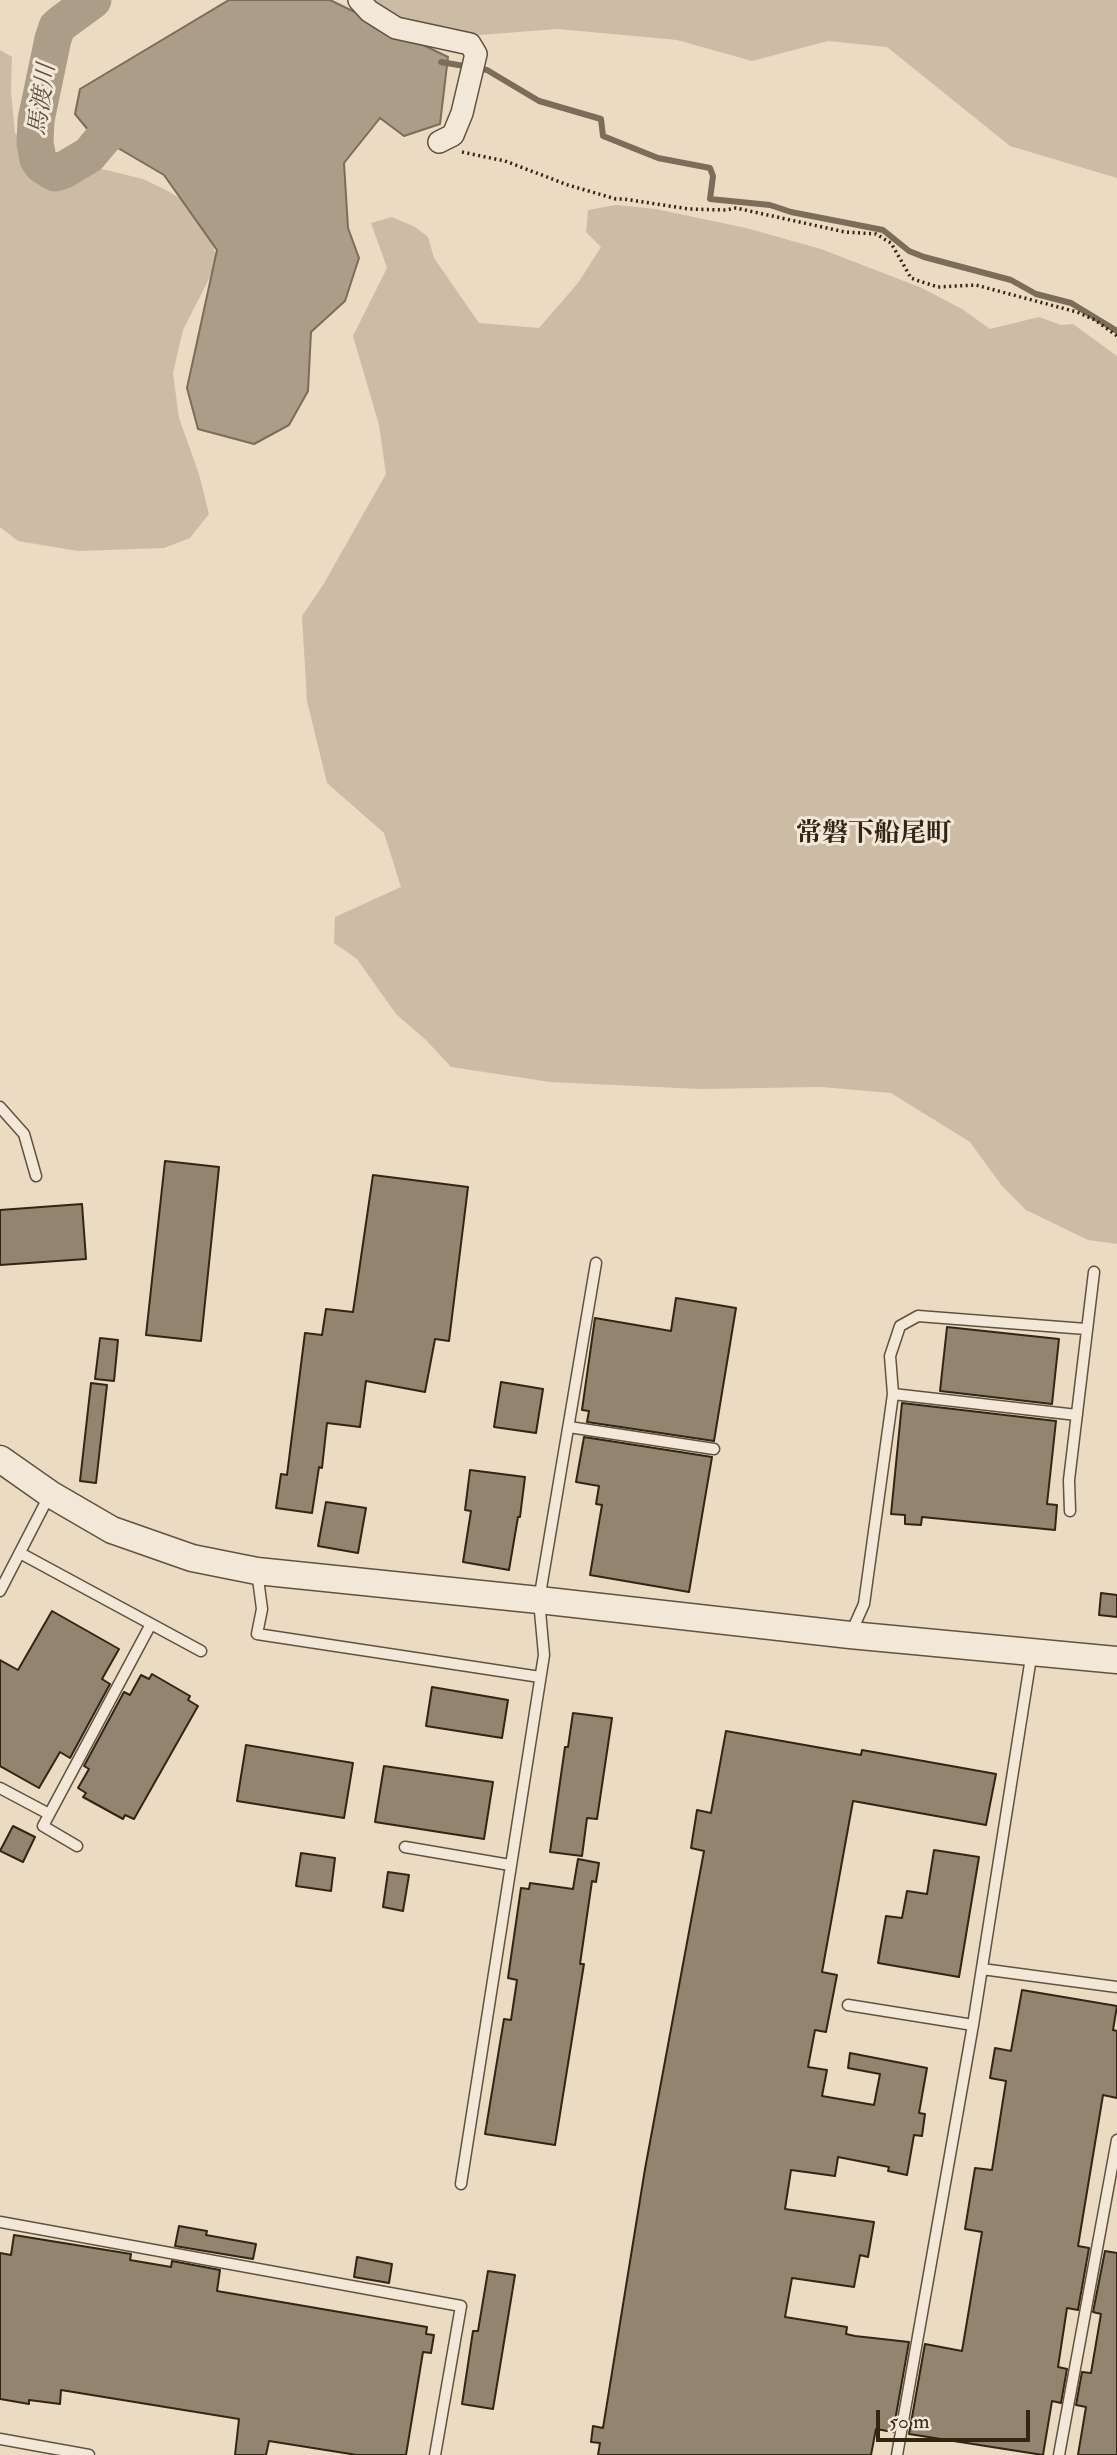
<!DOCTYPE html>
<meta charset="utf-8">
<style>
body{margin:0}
#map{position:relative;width:1117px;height:2455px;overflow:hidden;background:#ecdbc3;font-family:"IM FELL Double Pica",serif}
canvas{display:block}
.scale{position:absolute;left:876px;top:2410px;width:154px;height:32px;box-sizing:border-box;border:4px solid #312514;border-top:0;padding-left:9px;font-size:21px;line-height:24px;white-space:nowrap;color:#312514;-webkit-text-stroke:5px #f3e8d8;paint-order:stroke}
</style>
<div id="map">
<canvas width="1117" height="2455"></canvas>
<div class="scale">50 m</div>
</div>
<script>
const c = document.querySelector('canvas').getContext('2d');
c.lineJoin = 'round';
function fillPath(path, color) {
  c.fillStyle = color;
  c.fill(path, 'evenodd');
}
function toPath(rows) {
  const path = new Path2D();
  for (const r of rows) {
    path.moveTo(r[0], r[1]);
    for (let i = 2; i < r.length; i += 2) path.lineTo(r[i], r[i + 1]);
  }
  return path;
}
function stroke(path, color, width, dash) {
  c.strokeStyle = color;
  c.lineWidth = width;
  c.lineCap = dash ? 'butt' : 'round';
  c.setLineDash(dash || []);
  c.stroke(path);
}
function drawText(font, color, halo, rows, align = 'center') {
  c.font = font + ' "IM FELL Double Pica","Noto Serif JP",serif';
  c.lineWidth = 6;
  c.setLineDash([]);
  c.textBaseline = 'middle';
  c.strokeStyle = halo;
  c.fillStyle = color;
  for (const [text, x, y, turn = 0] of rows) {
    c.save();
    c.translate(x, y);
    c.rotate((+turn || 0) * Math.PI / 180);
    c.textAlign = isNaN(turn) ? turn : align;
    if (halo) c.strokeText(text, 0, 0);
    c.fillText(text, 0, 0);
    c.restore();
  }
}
fillPath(toPath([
 [372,0,1117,0,1117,178,1010,146,887,47,828,41,752,61,677,40,558,29,400,41],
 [0,50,12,57,11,91,15,133,49,166,102,169,143,179,166,190,196,208,211,234,217,263,183,330,173,373,179,418,199,474,209,514,190,538,164,548,78,551,18,541,0,527],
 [616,205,656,209,746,228,821,249,922,288,962,309,990,329,1039,317,1061,325,1073,324,1117,356,1117,1244,1088,1240,1026,1210,1002,1186,970,1142,891,1093,821,1087,699,1089,550,1082,451,1067,426,1040,396,1014,357,959,334,943,335,917,401,887,384,833,327,783,307,701,302,616,323,585,386,474,379,425,353,336,387,268,371,223,392,217,415,227,428,237,434,258,479,323,539,328,578,283,601,247,586,232,588,210]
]), '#ccbca5');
const water = toPath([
 [229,0,330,0,448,57,440,124,404,136,380,118,344,163,348,228,359,258,345,301,311,332,308,391,289,425,254,444,198,429,187,388,217,250,164,175,89,131,75,114,80,89,229,0]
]);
fillPath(water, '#ac9d88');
stroke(water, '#7b6d5a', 2);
stroke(toPath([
 [441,62,487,70,539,101,601,119,603,136,658,158,710,168,713,176,710,199,770,205,791,212,883,230,909,251,924,257,1011,280,1036,294,1071,303,1117,331]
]), '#7b6d5a', 6);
stroke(toPath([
 [93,0,63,22,57,27,53,39,36,120,35,143,38,159,42,165,55,173,62,171,89,155,104,137,117,127]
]), '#ac9d88', 37);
const building = toPath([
 [165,1161,219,1167,201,1341,146,1335,165,1161],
 [373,1175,468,1187,449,1341,435,1339,425,1392,366,1381,360,1427,327,1423,322,1468,319,1467,312,1513,276,1508,281,1474,287,1475,305,1333,322,1335,326,1309,353,1312,373,1175],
 [82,1204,86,1259,0,1265,0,1210,82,1204],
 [676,1298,736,1308,714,1441,587,1422,589,1411,582,1410,595,1318,671,1331,676,1298],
 [947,1327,1059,1339,1052,1404,940,1391,947,1327],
 [100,1338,118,1340,114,1381,95,1379,100,1338],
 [501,1382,543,1389,536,1433,494,1427,501,1382],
 [91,1383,107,1385,96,1483,80,1481,91,1383],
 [902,1403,1056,1421,1047,1504,1057,1505,1055,1530,922,1517,921,1525,905,1524,905,1515,891,1514,902,1403],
 [584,1437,712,1457,689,1592,590,1575,602,1505,596,1504,599,1486,576,1482,584,1437],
 [470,1470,525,1477,520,1517,518,1517,509,1570,463,1562,471,1511,465,1510,470,1470],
 [326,1502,366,1508,358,1553,318,1546,326,1502],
 [1101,1593,1117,1595,1117,1617,1099,1615,1101,1593],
 [52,1611,119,1649,102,1679,110,1684,70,1758,60,1752,39,1788,0,1766,0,1660,18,1670,52,1611],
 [152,1674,190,1696,188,1700,198,1706,134,1819,125,1815,123,1819,83,1797,86,1793,78,1788,89,1769,84,1766,124,1692,130,1695,141,1675,149,1679,152,1674],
 [432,1687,508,1700,502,1738,426,1726,432,1687],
 [573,1713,612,1718,597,1819,587,1818,582,1856,550,1852,565,1747,568,1747,573,1713],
 [726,1731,861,1755,862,1750,996,1774,986,1825,853,1801,822,1972,837,1975,826,2032,815,2030,808,2067,827,2070,822,2096,874,2105,880,2074,848,2068,850,2053,927,2068,919,2113,925,2114,922,2136,914,2135,907,2175,888,2171,889,2167,838,2157,835,2176,791,2170,785,2209,874,2222,868,2257,860,2255,854,2287,792,2278,785,2317,847,2327,846,2334,855,2336,909,2342,893,2432,876,2429,871,2455,598,2455,600,2443,591,2442,593,2426,603,2428,645,2169,704,1851,691,1848,697,1810,711,1813,726,1731],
 [246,1745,353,1763,344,1818,237,1801,246,1745],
 [384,1766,493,1782,484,1839,375,1822,384,1766],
 [13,1826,35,1837,23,1862,0,1851,13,1826],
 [934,1850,979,1857,959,1977,878,1963,886,1916,902,1918,907,1891,927,1894,934,1850],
 [301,1853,335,1858,331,1891,296,1886,301,1853],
 [578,1859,599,1863,596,1882,592,1881,580,1964,584,1964,555,2145,485,2134,504,2019,511,2020,517,1980,508,1978,521,1888,529,1889,530,1883,573,1889,578,1859],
 [388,1872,409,1875,403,1911,383,1907,388,1872],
 [1022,1990,1117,2006,1113,2030,1117,2031,1117,2098,1103,2095,1078,2246,1089,2248,1078,2310,1067,2308,1058,2367,1067,2369,1061,2403,1052,2401,1043,2455,909,2434,925,2344,962,2351,982,2232,965,2229,975,2168,992,2170,1006,2081,990,2078,995,2048,1011,2051,1022,1990],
 [179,2226,207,2231,206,2235,256,2244,253,2259,175,2246,179,2226],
 [14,2235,131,2254,130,2260,171,2267,172,2261,220,2270,217,2291,427,2327,426,2334,434,2335,431,2353,423,2352,406,2455,357,2455,269,2441,266,2455,235,2455,239,2419,61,2390,60,2404,29,2400,29,2404,0,2399,0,2253,11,2255,14,2235],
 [1105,2251,1117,2253,1117,2455,1078,2455,1086,2407,1076,2405,1082,2372,1091,2373,1101,2314,1093,2312,1105,2251],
 [357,2257,392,2264,389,2283,354,2277,357,2257],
 [488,2271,515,2275,493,2409,462,2404,473,2331,478,2331,488,2271]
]);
fillPath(building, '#92846f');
stroke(building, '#312514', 2);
const service = toPath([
 [0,1107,24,1134,36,1176],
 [893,1394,890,1356,900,1326,918,1316,1086,1329],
 [569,1427,714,1449],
 [1070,1511,1069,1480,1094,1272],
 [20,1553,201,1651],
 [257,1571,262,1609,257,1634,540,1677],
 [0,1591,50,1494],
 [851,1633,864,1604,893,1394,1077,1415],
 [0,1788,49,1814],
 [77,1846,43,1826,151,1624],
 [405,1847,510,1865],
 [982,1969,1117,1987],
 [848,2005,973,2025],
 [461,2184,544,1655,539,1600,596,1263],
 [0,2222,461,2306,435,2455],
 [0,2439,89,2455],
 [897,2455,973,2025,1032,1651],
 [1059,2455,1117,2140]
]);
const minor = toPath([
 [359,0,369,11,396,28,470,44,476,54,462,113,453,135,439,142]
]);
const tertiary = toPath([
 [0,1459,50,1494,112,1530,192,1558,257,1571,539,1600,850,1635,1117,1660]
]);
stroke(service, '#605240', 13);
stroke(minor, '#605240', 24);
stroke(tertiary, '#605240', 29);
stroke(toPath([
 [462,152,505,161,568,185,616,199,624,199,689,209,726,210,736,208,845,232,876,234,891,243,911,278,919,281,938,287,976,285,987,288,1077,312,1095,320,1117,336]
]), '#312514', 3.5, [2, 3.5]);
stroke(service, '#f3e8d8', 10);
stroke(minor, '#f3e8d8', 21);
stroke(tertiary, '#f3e8d8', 26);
drawText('italic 24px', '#5c4f3d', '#f3e8d8', [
 ["馬渡川",44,100,-82]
]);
drawText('bold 26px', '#312514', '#f3e8d8', [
 ["常磐下船尾町",874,835]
]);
</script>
